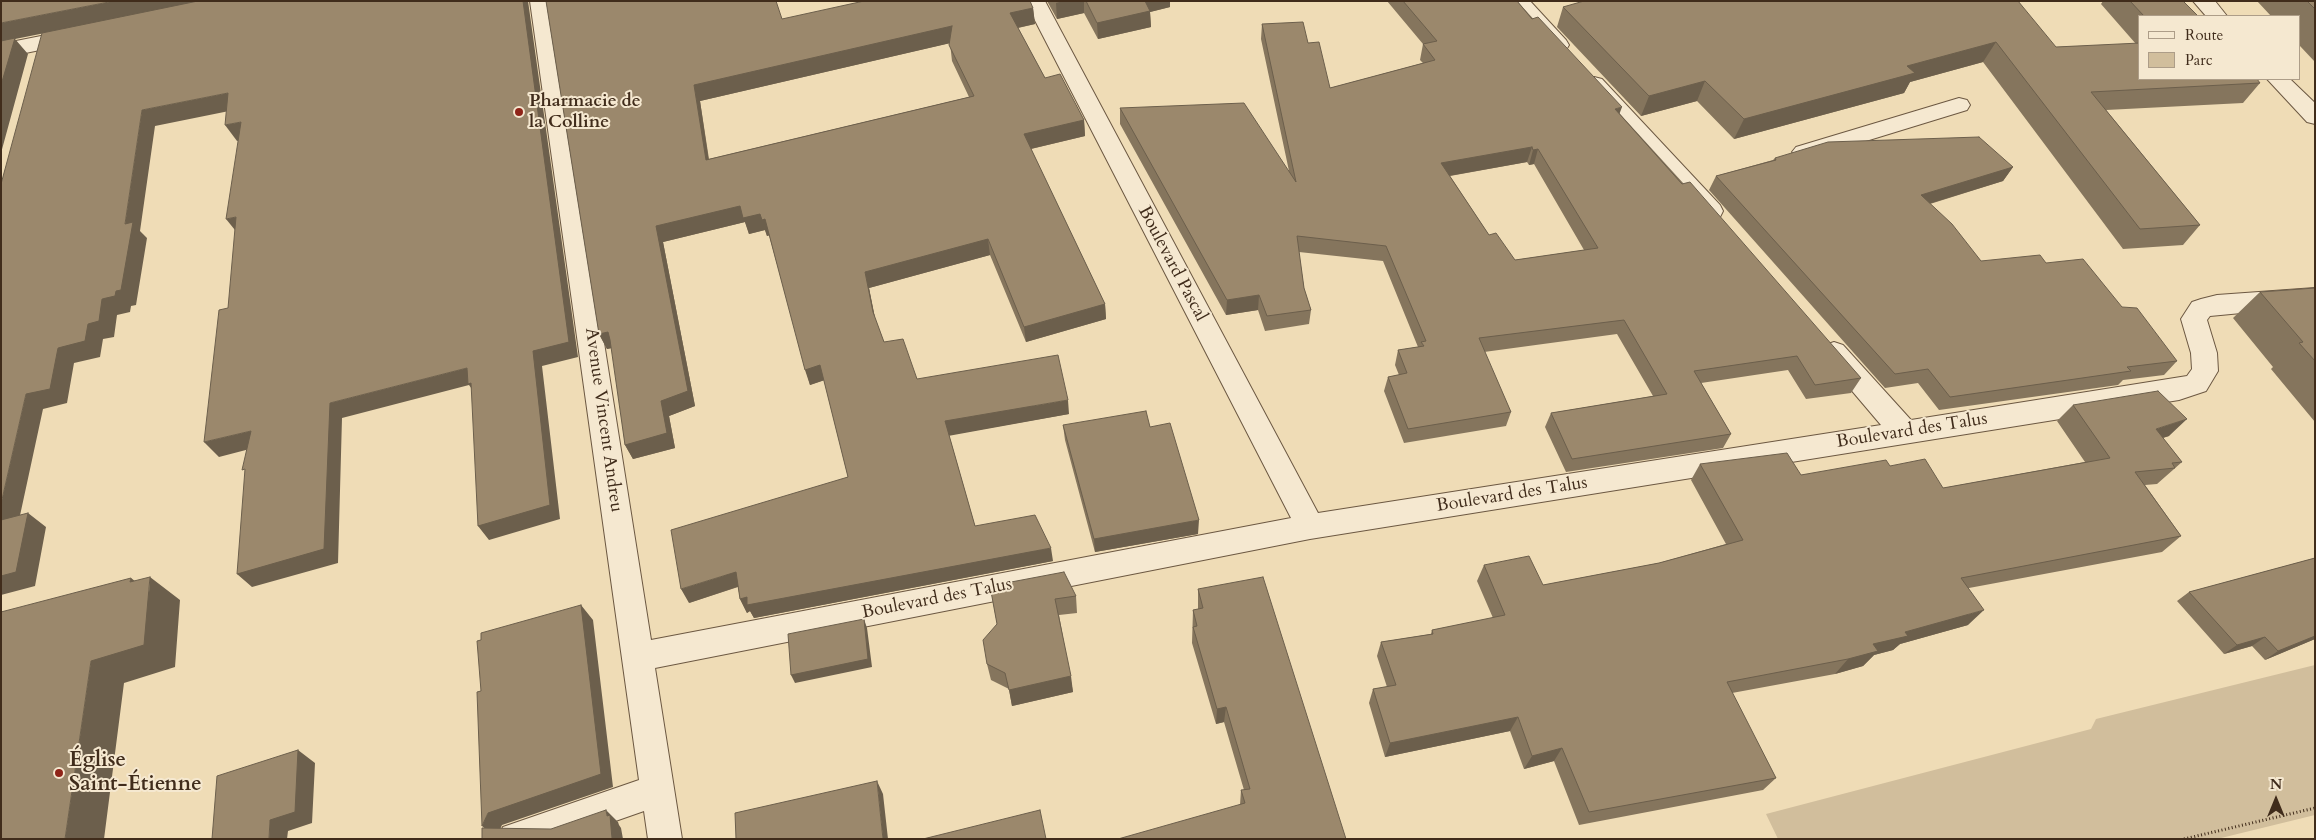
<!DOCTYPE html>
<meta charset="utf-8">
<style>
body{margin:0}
#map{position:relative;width:2316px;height:840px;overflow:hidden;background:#efdcb6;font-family:Cardo,serif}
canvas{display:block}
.frame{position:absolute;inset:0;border:2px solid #402c1b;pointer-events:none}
.legend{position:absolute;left:2138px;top:15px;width:162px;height:65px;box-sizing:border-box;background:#f5e8d0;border:1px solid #ad9d88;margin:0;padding:6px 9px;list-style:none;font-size:15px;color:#402c1b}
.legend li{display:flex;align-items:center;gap:10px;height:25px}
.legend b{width:25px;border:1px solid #ad9d88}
.north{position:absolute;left:2251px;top:775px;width:50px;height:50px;-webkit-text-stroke:4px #f5e8d0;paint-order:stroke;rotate:0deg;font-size:14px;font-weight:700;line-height:20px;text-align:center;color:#402c1b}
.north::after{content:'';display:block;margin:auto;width:18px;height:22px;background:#402c1b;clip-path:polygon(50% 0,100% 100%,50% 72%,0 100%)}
</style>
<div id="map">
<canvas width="2316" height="840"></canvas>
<div class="frame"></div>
<ul class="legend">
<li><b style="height:6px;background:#f5e8d0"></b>Route</li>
<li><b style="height:14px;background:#d1be9c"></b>Parc</li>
</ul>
<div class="north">N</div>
</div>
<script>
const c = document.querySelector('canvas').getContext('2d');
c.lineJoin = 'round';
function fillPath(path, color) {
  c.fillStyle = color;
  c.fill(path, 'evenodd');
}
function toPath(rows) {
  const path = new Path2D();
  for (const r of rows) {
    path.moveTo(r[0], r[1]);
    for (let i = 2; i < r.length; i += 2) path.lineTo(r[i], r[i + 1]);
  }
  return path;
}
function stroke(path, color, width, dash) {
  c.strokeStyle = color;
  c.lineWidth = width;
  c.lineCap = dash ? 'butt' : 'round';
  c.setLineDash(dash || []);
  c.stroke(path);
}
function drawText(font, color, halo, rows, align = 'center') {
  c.font = font + ' Cardo,serif';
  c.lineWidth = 4;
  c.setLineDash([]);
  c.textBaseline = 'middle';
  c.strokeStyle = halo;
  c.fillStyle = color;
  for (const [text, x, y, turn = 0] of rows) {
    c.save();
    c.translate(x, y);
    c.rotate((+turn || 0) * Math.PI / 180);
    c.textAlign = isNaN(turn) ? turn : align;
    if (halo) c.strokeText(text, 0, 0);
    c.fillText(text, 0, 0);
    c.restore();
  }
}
fillPath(toPath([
 [2315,665,2315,815,2217,839,1778,839,1766,814,2091,729,2096,719]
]), '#d1be9c');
const minor = toPath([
 [530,1,550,1,651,640,1291,518,1025,1,1045,1,1318,513,1881,425,1825,359,1821,352,1825,345,1834,342,1843,345,1911,420,2187,376,2192,369,2191,353,2181,319,2192,302,2201,299,2217,295,2315,288,2315,306,2210,316,2207,320,2217,353,2218,371,2206,391,2179,400,1310,539,655,668,682,839,648,839,644,811,564,839,498,839,503,827,639,780,530,1],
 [1508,1,1530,1,1566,40,1569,45,1566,50,1558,52,1550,50,1508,1],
 [2193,1,2215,1,2227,16,2206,16,2193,1],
 [76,29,84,31,87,36,84,41,1,58,1,44,76,29],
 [1594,77,1602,79,1720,205,1723,211,1720,217,1711,219,1702,217,1586,89,1583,84,1586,79,1594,77],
 [2267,79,2290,79,2315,103,2315,124,2307,122,2267,79],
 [1959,98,1967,100,1970,105,1967,110,1804,160,1796,157,1792,152,1796,147,1959,98]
]);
stroke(minor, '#6c5842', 2);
stroke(toPath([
 [2184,839,2315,808]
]), '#402c1b', 3, [1, 2.5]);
fillPath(minor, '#f5e8d0');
fillPath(toPath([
 [546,1,782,19,1033,8,1035,24,1018,28,1045,78,1084,120,1085,136,1031,149,1105,304,1106,319,1026,342,990,255,869,288,875,318,884,342,917,379,1069,414,949,435,975,526,1053,561,754,618,750,611,747,613,740,599,738,587,689,603,848,477,824,380,810,385,769,235,767,236,765,230,749,234,745,222,663,242,695,406,669,416,675,448,633,459,625,445,612,348,607,349,599,334],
 [950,43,952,61,969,97,709,159,700,101],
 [1047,1,1170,1,1170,7,1150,12,1151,27,1098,39,1084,13,1057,19],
 [1387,1,1517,1,1861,378,1851,393,1806,399,1788,370,1701,383,1731,434,1723,448,1566,472,1545,427,1551,413,1653,396,1617,334,1484,352,1511,412,1506,426,1404,443,1384,391,1388,377,1399,375,1395,365,1398,350,1418,347,1383,261,1299,252,1304,288,1311,310,1309,324,1265,331,1258,310,1226,315,1120,124,1120,108,1289,171,1261,39,1262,24,1308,43,1330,88,1423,63,1420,60,1423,44],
 [1527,162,1529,165,1534,164,1584,250,1515,260,1489,235,1450,176],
 [2103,1,2183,1,2198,16,2140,16,2140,79,2260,83,2243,103,2106,110,2200,225,2183,245,2123,249,1983,62,1910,82,1904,93,1734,139,1697,101,1641,116,1557,27,1563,7,2056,47,2136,44,2101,4],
 [2257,1,2315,1,2315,62,2300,46,2300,16,2271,16],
 [1775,158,2013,167,2003,181,1930,204,1981,261,2046,263,2122,307,2177,361,2164,375,2123,380,2118,385,1939,410,1918,383,1885,388,1709,190,1716,176,1773,160],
 [2315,288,2315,422,2271,369,2273,367,2233,318,2260,292],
 [2073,405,2169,436,2163,438,2182,462,2157,484,2145,485,2181,536,2162,552,1969,588,1968,625,1900,644,1893,650,1874,655,1863,666,1835,674,1732,693,1776,778,1763,790,1579,825,1554,761,1524,769,1510,731,1385,757,1369,703,1373,689,1387,687,1377,656,1381,642,1431,634,1432,630,1493,618,1477,581,1484,565,1543,585,1659,563,1726,544,1691,480,1700,464,1801,475,1890,466,1943,488,2085,462,2057,421],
 [1063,425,1150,427,1198,534,1095,552,1065,440],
 [2315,558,2315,639,2265,660,2252,646,2224,654,2177,601,2189,592],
 [990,586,1076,596,1077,613,1059,615,1073,692,1012,706,1009,689,991,680,987,664,997,624],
 [1198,589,1346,839,1240,805,1241,790,1244,790,1224,722,1216,724,1192,643,1193,610,1198,609]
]), '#85755d');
fillPath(toPath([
 [114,1,206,1,15,39,28,54,1,153,1,23],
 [523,1,528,1,578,357,542,366,560,519,489,540,478,526],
 [1063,1,1084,1,1084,13,1057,19,1056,3],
 [1143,1,1170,1,1170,7,1150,12,1151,27,1098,39,1097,23],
 [1033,8,1035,24,1012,29,1010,13],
 [952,26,955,42,700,101,711,176,706,160,694,85],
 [1996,42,1983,62,1910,82,1904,93,1734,139,1744,119,1907,66],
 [1705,81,1697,101,1641,116,1649,96],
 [228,93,239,109,155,126,140,231,147,238,136,305,131,306,130,312,117,315,114,337,103,339,100,357,74,363,67,403,43,409,16,534,1,523,1,504,26,394,58,348,88,324,102,299,116,291,125,224,142,110],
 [1622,107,1616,123,1615,109],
 [1084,120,1085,136,1026,150,1024,134],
 [241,122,253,138,237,141,225,125],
 [1532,147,1527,162,1437,178,1441,163],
 [1538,149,1534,164,1529,165,1533,150],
 [2013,167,2003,181,1912,209,1921,195],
 [740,206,760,214,765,219,771,235,767,236,765,230,749,234,745,222,663,242,695,406,669,416,675,448,633,459,625,445,661,401,656,226],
 [236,217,239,235,226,219],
 [988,239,990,255,869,288,877,328,873,312,865,272],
 [1259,295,1258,310,1226,315,1227,300],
 [1105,304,1106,319,1026,342,1024,327],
 [608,332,616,347,607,349,599,334],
 [820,365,825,380,810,385,805,370],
 [467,368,479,399,469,385,342,418,338,563,252,587,237,574,330,403],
 [1068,400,1069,414,948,436,945,421],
 [2187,419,2169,436,2138,445,2156,429],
 [251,431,265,445,219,457,204,442],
 [28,513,46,527,35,586,1,595,1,576],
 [1199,520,1198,534,1095,552,1094,539],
 [1051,548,1053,561,754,618,750,611,747,613,740,599,747,597],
 [736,572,743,585,689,603,681,589],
 [150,577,180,600,175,667,124,683,104,839,65,839,91,661,130,582,131,578,149,592],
 [581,605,593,620,613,787,502,825,496,838,482,826],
 [1984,610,1968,625,1900,644,1893,650,1874,655,1863,666,1835,674,1848,659,1873,644,1905,632],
 [864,619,867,628,872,667,795,683,791,675],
 [2315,636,2315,639,2265,660,2278,651],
 [2265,637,2252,646,2224,654,2237,645],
 [1071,676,1073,692,1012,706,1009,690],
 [1226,707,1224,722,1216,724,1217,709],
 [1518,717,1510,731,1385,757,1390,743],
 [1562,748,1554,761,1524,769,1532,756],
 [298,750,315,763,312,823,288,831,287,839,269,839,270,820],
 [877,781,883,794,888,839,883,839],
 [606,810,618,822,619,825,621,828,623,839,612,839]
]), '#6c5f4c');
const building = toPath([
 [1,1,114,1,1,23,1,1],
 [198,1,523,1,569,342,533,351,550,505,478,526,471,383,468,384,467,368,330,403,324,549,237,574,245,469,242,470,251,431,204,442,219,310,228,308,236,217,226,219,241,122,225,125,228,93,142,110,125,224,133,222,121,290,116,291,115,296,102,299,99,321,88,324,85,341,58,348,50,389,26,394,1,504,1,184,42,33,198,1],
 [546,1,776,1,782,19,864,1,1030,1,1033,8,1010,13,1045,78,1060,74,1084,120,1024,134,1105,304,1024,327,988,239,865,272,873,312,884,342,903,339,917,379,1058,355,1068,400,945,421,975,526,1035,515,1051,548,747,605,747,597,740,599,736,572,681,589,671,530,848,477,820,365,805,370,765,219,762,220,760,214,743,218,740,206,656,226,688,391,661,401,667,433,625,445,610,340,608,332,599,334,546,1],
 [952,26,949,45,974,96,706,160,694,85,952,26],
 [1086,1,1145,1,1150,11,1097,23,1086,1],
 [1403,1,1517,1,1532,19,1538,17,1622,107,1615,109,1682,184,1690,182,1861,378,1815,385,1797,356,1694,371,1731,434,1572,459,1551,413,1667,394,1624,320,1479,338,1511,412,1408,429,1388,377,1407,373,1398,350,1424,346,1421,342,1426,341,1386,246,1297,236,1304,288,1311,310,1267,316,1259,295,1227,300,1120,108,1244,103,1296,182,1262,24,1303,22,1308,43,1319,42,1330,88,1435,60,1423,44,1437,41,1403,1],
 [1532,147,1533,150,1538,149,1598,248,1515,260,1496,233,1489,235,1441,163,1532,147],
 [1584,1,2018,1,2056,47,2140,43,2140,79,2257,79,2260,83,2091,92,2200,225,2140,229,1996,42,1907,66,1915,73,1744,119,1705,81,1649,96,1563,7,1584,1],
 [2130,1,2183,1,2198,16,2144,16,2130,1],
 [2307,1,2315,1,2315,9,2307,1],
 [15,38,1,85,1,41,15,38],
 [1979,137,2013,167,1921,195,1952,224,1981,261,2040,255,2046,263,2083,259,2122,307,2137,308,2177,361,2127,367,2131,371,1950,397,1928,369,1895,374,1716,176,1776,160,1775,158,1828,142,1979,137],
 [2315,288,2315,361,2299,343,2303,342,2260,292,2315,288],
 [2158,391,2187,419,2156,429,2182,462,2172,463,2175,468,2135,472,2181,536,1961,578,1984,610,1905,632,1908,636,1873,644,1878,651,1848,659,1727,682,1776,778,1589,812,1562,748,1532,756,1518,717,1390,743,1373,689,1396,685,1381,642,1433,634,1432,630,1505,615,1484,565,1529,556,1543,585,1659,563,1743,540,1700,464,1787,453,1801,475,1886,460,1890,466,1925,459,1943,488,2110,458,2073,405,2158,391],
 [1146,411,1150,427,1170,423,1199,520,1094,539,1063,425,1146,411],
 [28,513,16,572,1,576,1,520,28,513],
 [2315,558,2315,636,2278,651,2265,637,2237,645,2189,592,2315,558],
 [1064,572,1076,596,1055,599,1071,676,1009,690,1005,673,987,664,983,640,997,624,990,586,1064,572],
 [150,577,144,645,91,661,65,839,1,839,1,612,131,578,130,582,150,577],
 [1263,577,1346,839,1118,839,1245,803,1241,790,1250,789,1226,707,1217,709,1193,627,1197,626,1193,610,1203,608,1198,589,1263,577],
 [581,605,601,774,488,813,482,826,477,692,481,691,477,641,481,640,481,633,581,605],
 [864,619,868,659,791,675,788,634,864,619],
 [298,750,295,812,270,820,269,839,212,839,217,776,298,750],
 [877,781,883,839,736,839,735,813,877,781],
 [606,810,607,816,610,815,612,839,482,839,482,828,551,829,606,810],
 [1040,810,1046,839,923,839,1040,810]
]);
fillPath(building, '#9b886c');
stroke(building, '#6c5f4c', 1);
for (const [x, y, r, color] of [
 [519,112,5,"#8f2418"],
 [59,773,5,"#8f2418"]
]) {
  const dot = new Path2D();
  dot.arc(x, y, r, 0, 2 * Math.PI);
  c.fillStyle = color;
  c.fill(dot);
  stroke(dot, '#f5e8d0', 2);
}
drawText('bold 18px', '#402c1b', '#f5e8d0', [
 ["Pharmacie de",529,102],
 ["la Colline",529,123]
], 'left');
drawText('18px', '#402c1b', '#f5e8d0', [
 ["Boulevard Pascal",1172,264,62],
 ["Avenue Vincent Andreu",603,420,82],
 ["Boulevard des Talus",1912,431,-9],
 ["Boulevard des Talus",1512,495,-9],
 ["Boulevard des Talus",937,599,-11]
]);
drawText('bold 21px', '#402c1b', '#f5e8d0', [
 ["Église",69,761],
 ["Saint-Étienne",69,785]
], 'left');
</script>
